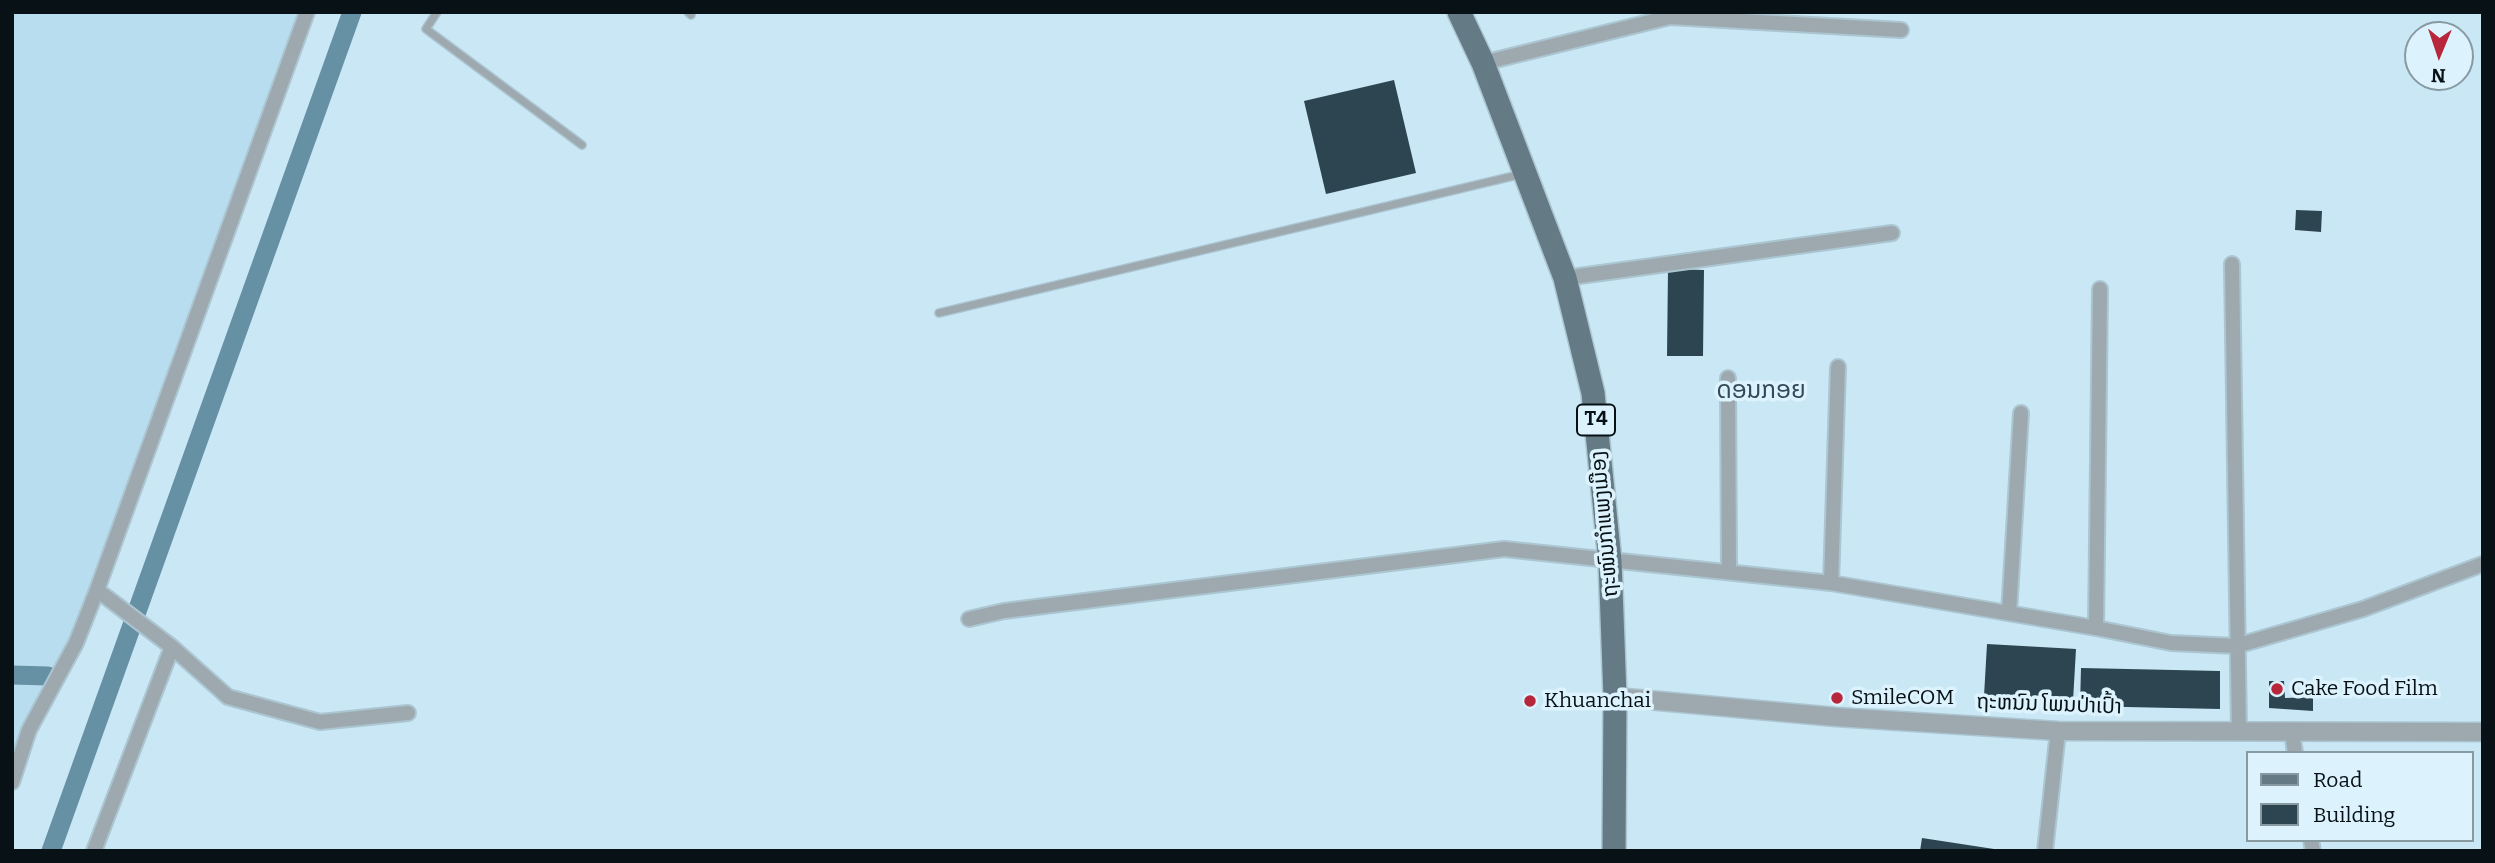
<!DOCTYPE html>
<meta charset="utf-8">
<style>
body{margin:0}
#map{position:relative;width:2495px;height:863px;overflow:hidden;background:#cae7f5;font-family:Bitter,serif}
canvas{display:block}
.frame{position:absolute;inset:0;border:14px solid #071116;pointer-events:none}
.legend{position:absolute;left:2246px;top:751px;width:228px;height:91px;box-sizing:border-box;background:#dcf3fe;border:2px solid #8799a1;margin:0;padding:9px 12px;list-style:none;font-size:21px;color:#071116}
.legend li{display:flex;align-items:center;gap:14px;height:35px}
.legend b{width:35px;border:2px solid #8799a1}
.north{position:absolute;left:2404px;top:21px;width:70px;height:70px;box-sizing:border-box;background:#dcf3fe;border:2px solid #8799a1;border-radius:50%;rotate:182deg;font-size:19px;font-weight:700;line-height:28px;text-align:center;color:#071116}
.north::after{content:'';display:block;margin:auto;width:24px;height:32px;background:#b8263c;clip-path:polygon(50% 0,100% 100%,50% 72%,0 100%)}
</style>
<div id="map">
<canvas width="2495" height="863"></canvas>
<div class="frame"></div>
<ul class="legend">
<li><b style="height:9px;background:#647a84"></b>Road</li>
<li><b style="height:19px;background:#2d4551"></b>Building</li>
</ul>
<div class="north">N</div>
</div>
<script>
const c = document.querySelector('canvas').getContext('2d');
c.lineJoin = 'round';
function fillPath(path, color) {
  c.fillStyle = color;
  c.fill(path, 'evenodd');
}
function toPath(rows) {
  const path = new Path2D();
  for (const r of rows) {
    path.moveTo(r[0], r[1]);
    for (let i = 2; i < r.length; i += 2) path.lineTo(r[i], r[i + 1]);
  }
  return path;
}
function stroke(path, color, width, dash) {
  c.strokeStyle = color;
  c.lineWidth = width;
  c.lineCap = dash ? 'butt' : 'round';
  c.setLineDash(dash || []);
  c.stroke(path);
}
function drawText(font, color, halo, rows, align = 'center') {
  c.font = font + ' Bitter,"Noto Sans Lao",serif';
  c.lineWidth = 7;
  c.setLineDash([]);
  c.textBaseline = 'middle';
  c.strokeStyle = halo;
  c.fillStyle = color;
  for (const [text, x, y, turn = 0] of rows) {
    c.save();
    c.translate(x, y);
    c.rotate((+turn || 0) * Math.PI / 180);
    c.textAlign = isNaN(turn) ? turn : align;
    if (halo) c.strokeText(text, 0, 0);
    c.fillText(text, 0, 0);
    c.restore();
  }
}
fillPath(toPath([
 [12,12,299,12,97,590,12,782]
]), '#b8ddef');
stroke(toPath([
 [12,675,48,676],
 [51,851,352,12]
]), '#6690a4', 19);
fillPath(toPath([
 [1394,80,1416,173,1326,194,1304,101],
 [2296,210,2322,211,2321,232,2295,230],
 [1668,269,1704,270,1703,356,1667,356],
 [1987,644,2076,649,2073,701,1984,696],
 [2081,668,2220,671,2220,709,2080,706],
 [2269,681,2284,681,2285,698,2313,697,2313,711,2269,708],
 [1922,838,1994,849,1994,851,1920,851]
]), '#2d4551');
const service = toPath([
 [437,12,426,29,582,145],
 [688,12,691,15],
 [939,313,1522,174]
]);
const minor = toPath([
 [1483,63,1670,17,1901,30],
 [2232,264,2239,731],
 [1565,278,1892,233],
 [1728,378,1729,572],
 [1831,583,1838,367],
 [2009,613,2021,413],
 [969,619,1004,611,1504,549,1831,583,2096,628,2171,643,2236,646,2363,609,2483,564],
 [2096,628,2100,289],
 [172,647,228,697,320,722,408,713],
 [2292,732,2295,753],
 [12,782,29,730,76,643,97,590,307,12],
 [2311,840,2313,851],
 [94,851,172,647,97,590],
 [2045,851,2058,731]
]);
const tertiary = toPath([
 [1615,697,1836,717,2058,731,2483,732]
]);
const primary = toPath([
 [1459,12,1483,63,1565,278,1593,393,1610,561,1615,697,1614,851]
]);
stroke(service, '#abc5d1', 10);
stroke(minor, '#abc5d1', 18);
stroke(tertiary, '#abc5d1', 21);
stroke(primary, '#abc5d1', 26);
stroke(service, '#9da9af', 7);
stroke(minor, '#9da9af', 14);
stroke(tertiary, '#9da9af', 18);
stroke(primary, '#647a84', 23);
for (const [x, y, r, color] of [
 [2277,689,7,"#b8263c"],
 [1837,698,7,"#b8263c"],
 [1530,701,7,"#b8263c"]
]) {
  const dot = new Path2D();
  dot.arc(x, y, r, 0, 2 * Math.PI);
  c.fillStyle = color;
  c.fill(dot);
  stroke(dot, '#dcf3fe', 2.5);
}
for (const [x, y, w] of [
 [1596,420,38]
]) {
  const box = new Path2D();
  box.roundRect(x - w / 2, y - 15.5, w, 31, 5);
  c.fillStyle = '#dcf3fe';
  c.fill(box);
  stroke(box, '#071116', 2);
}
drawText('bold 19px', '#071116', null, [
 ["T4",1596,420]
]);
drawText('21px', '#071116', '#dcf3fe', [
 ["ຖະໜົນກຳແພງເມືອງ",1605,524,-95],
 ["ຖະຫນົນ ໂພນປ່າເປົ້າ",2049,705,2]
]);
drawText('21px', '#071116', '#dcf3fe', [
 ["Cake Food Film",2291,689],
 ["SmileCOM",1851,698],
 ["Khuanchai",1544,701]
], 'left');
drawText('24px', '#324b56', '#dcf3fe', [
 ["ດອນກອຍ",1761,391]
]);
</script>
